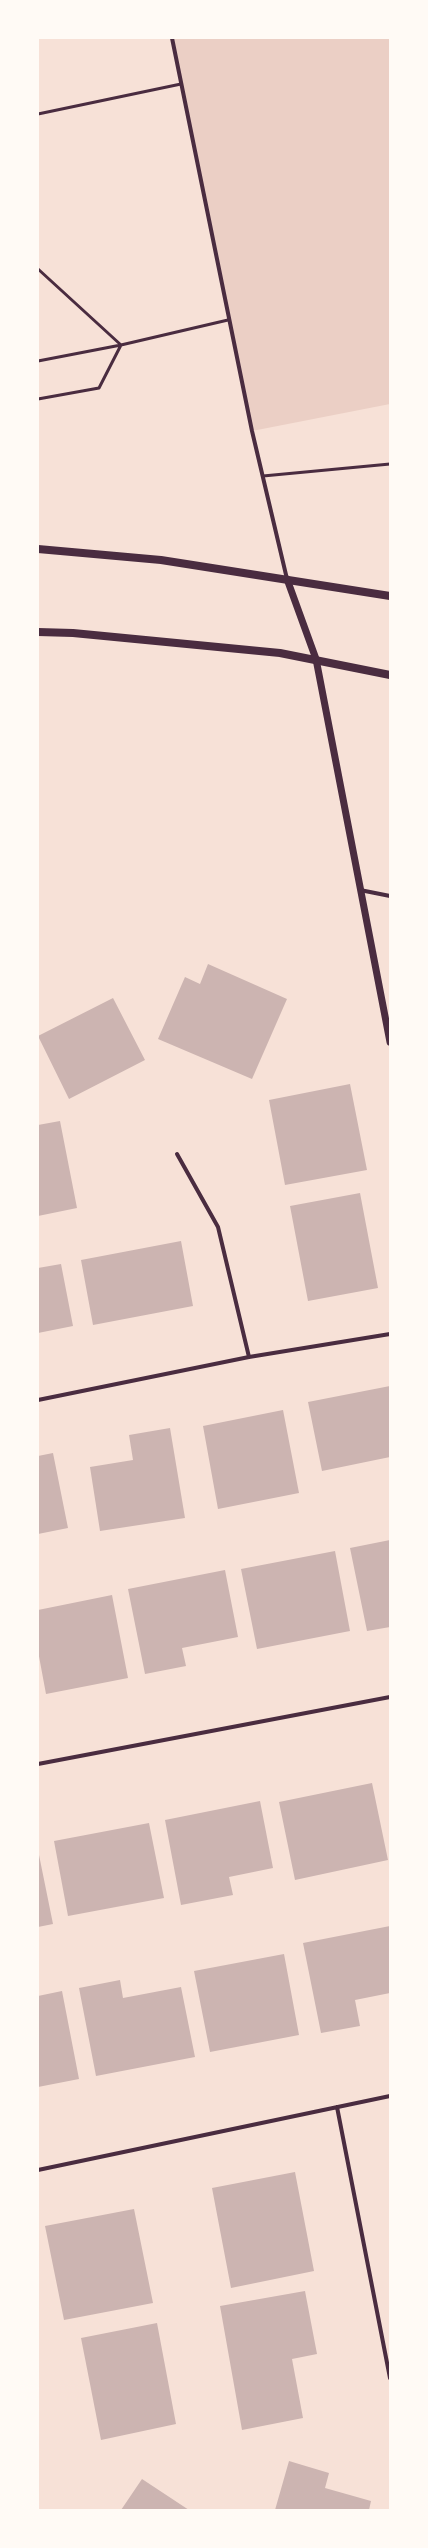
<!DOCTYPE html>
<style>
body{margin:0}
#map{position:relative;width:428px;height:2548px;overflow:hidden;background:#f7e1d7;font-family:"Open Sans",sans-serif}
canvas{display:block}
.frame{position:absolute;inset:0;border:39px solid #fffaf5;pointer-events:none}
</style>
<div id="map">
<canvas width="428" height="2548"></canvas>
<div class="frame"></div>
</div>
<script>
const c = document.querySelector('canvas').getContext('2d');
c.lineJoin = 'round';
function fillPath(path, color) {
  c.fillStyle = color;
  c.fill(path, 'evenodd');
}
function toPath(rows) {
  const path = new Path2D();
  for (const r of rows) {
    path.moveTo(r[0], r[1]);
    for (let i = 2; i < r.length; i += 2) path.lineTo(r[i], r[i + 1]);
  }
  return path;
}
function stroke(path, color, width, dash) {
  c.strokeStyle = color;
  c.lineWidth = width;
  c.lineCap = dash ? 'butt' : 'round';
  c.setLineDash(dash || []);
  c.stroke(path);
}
fillPath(toPath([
 [172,38,390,38,390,404,252,431]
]), '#ebcfc5');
fillPath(toPath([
 [208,964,287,999,252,1079,158,1039,185,977,200,984],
 [113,998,145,1060,69,1099,38,1036],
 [350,1084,367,1170,285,1185,269,1100],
 [60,1121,77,1208,38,1216,38,1125],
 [360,1193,378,1288,308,1301,290,1206],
 [181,1241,193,1306,93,1325,81,1260],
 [61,1264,73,1326,38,1333,38,1268],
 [390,1386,390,1457,322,1471,308,1402],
 [283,1410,299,1493,218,1509,203,1426],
 [170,1428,185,1518,100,1531,90,1467,133,1460,129,1435],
 [53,1453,68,1528,38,1534,38,1456],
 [390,1540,390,1627,367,1631,350,1548],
 [335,1551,350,1631,257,1649,241,1569],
 [225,1570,238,1637,182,1648,186,1666,145,1674,128,1589],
 [112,1595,128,1678,46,1694,38,1651,38,1610],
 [372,1783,388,1860,295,1880,279,1802],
 [260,1801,273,1868,229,1877,233,1895,181,1905,165,1820],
 [149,1823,164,1898,68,1916,54,1841],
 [38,1850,53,1924,38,1927],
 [390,1926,390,1993,355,2000,360,2026,321,2033,303,1943],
 [284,1954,299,2035,210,2052,194,1971],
 [120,1980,123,1998,181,1987,195,2057,96,2076,79,1988],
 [62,1991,79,2079,38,2087,38,1996],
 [295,2172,314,2271,231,2288,212,2188],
 [134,2209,153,2303,64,2320,45,2226],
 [305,2291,317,2354,292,2359,303,2418,242,2430,220,2306],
 [157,2323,176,2424,101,2440,81,2338],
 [289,2461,329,2473,325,2488,371,2501,369,2510,275,2510],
 [142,2479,189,2510,121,2510]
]), '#ccb4b1');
stroke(toPath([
 [38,114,181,84],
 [38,269,121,345],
 [38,361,121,345,228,320],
 [38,399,99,388,121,345],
 [263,476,390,464]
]), '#4a2c40', 3);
stroke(toPath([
 [172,38,252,431,287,579],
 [360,890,390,896],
 [177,1154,218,1227,249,1357],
 [38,1400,249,1357,390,1334],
 [38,1764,390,1697],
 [337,2107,390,2378],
 [38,2170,390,2096]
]), '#4a2c40', 4);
stroke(toPath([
 [287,579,316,659,390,1042]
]), '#4a2c40', 7);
stroke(toPath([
 [38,549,161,560,390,596],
 [38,632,73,633,280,653,390,675]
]), '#4a2c40', 8);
</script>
